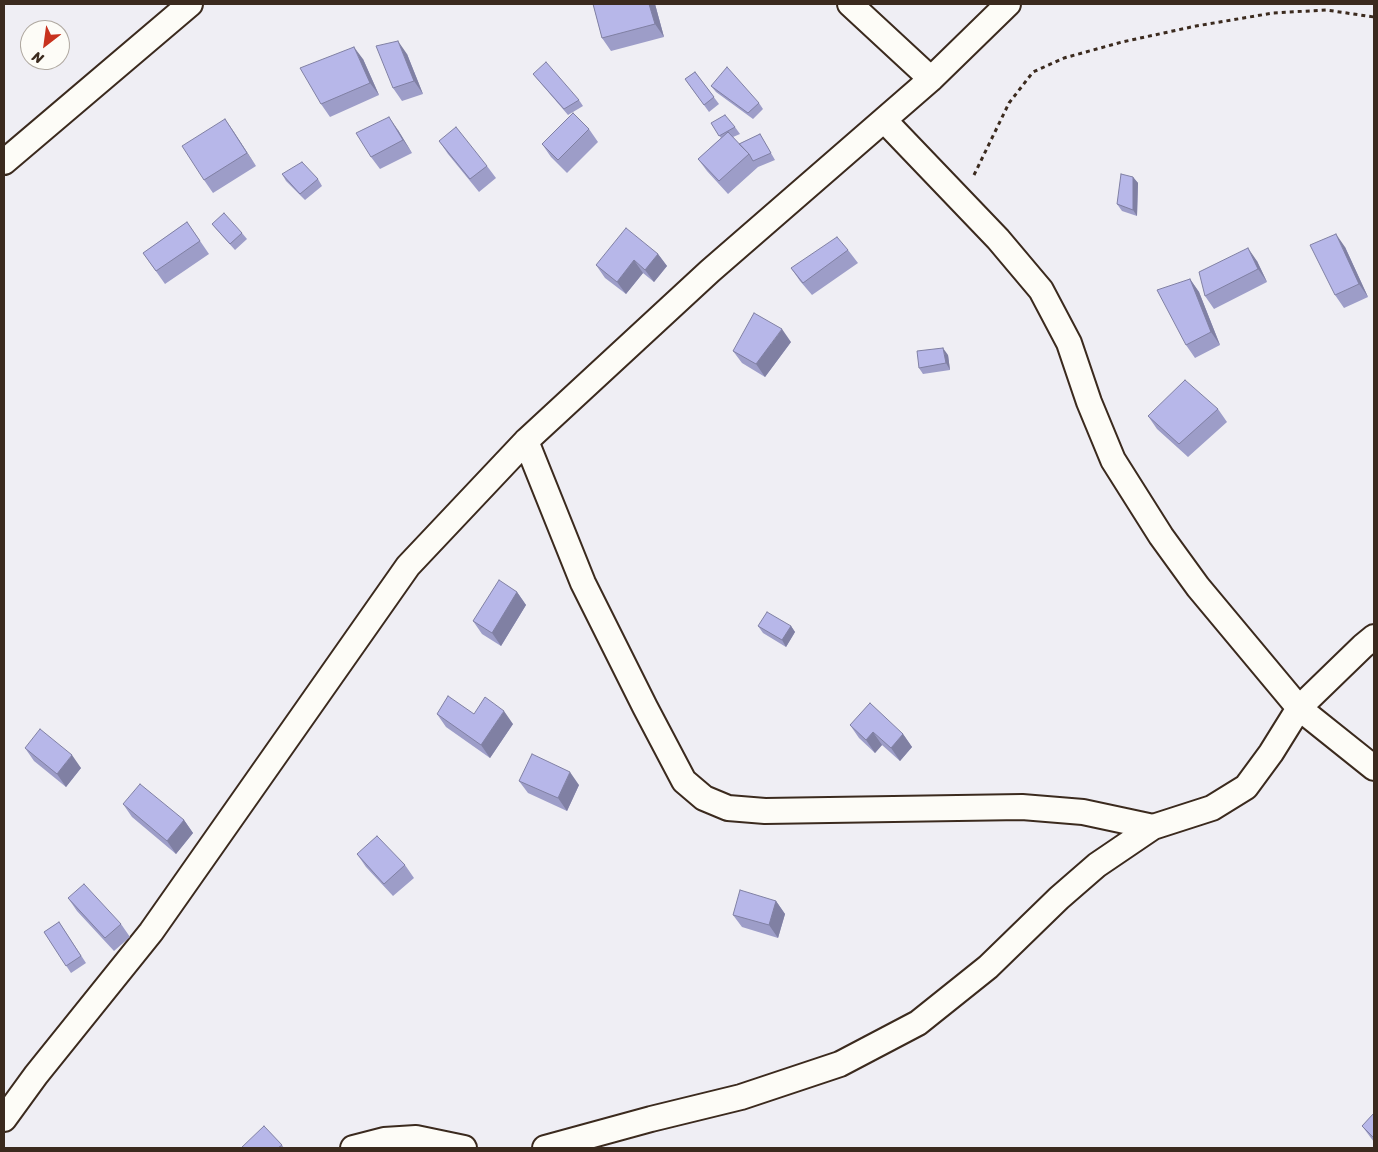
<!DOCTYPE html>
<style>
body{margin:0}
#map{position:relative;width:1378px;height:1152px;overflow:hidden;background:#efeef4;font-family:Sriracha,sans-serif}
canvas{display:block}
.frame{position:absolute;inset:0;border:5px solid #3b2a1e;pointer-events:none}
.north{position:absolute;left:20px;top:20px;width:50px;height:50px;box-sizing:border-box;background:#fdfcf7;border:1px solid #afa8a0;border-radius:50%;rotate:210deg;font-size:14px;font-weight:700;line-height:20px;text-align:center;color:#3b2a1e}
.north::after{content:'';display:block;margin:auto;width:18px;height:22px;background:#c8321e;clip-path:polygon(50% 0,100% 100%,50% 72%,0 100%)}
</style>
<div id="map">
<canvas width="1378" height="1152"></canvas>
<div class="frame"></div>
<div class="north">N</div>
</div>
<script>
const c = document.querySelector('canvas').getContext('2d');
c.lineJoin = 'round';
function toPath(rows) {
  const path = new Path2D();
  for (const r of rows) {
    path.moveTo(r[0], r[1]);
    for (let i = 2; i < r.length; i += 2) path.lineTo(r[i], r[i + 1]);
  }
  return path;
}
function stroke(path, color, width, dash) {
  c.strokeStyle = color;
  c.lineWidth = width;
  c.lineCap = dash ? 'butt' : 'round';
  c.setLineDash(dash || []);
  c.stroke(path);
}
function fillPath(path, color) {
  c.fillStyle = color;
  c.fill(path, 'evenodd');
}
const street = toPath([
 [850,4,931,79],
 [884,120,998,239,1041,290,1069,343,1089,402,1113,460,1161,536,1198,587,1299,708,1374,768],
 [4,162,190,4],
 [526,441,583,583,645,707,684,781,704,798,728,808,765,811,1022,807,1083,812,1153,827],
 [4,1119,36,1075,151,932,408,566,526,441,710,271,931,79,1008,4],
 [353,1148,384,1140,416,1138,464,1148],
 [545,1148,651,1119,741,1097,840,1064,918,1023,988,967,1059,898,1097,865,1153,827,1212,808,1246,787,1271,753,1299,708,1363,646,1374,637]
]);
stroke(street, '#3b2a1e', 28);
stroke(toPath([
 [974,175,1009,103,1033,72,1064,58,1122,42,1196,26,1273,13,1326,10,1374,17]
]), '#3b2a1e', 3, [4, 4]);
stroke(street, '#fdfcf7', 24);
fillPath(toPath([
 [593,4,655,4,664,37,611,51,602,38],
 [407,54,423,94,402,101,393,88],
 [363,59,379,95,330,117,321,104],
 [695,72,719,104,709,112,685,79],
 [533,74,579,100,583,106,568,115,538,80],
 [711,86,759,103,763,109,753,119,716,92],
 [225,119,256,166,213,193,204,180],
 [711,123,735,127,740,134,733,137,739,144,760,134,775,160,758,167,728,194,707,171,698,159,721,138],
 [589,129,598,142,567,173,551,157,542,144],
 [398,130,412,153,380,169,371,157],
 [439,141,487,166,496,178,479,192,448,154],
 [282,174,318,179,322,186,305,200,286,181],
 [1133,177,1138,183,1137,216,1122,211,1117,204],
 [187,222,209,254,165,284,143,253],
 [212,224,242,233,247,239,235,250,217,230],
 [1345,247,1368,297,1344,308,1335,295],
 [848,250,858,263,812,295,800,281,791,268],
 [658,254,667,266,654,282,643,273,626,294,605,278,596,265],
 [1257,261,1267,282,1214,309,1205,296],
 [1190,279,1199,292,1220,345,1195,358,1186,345],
 [791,342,765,377,742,363,733,351],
 [948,355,950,370,923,374,919,368],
 [1218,409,1227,422,1188,457,1157,429,1148,416],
 [517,592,526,605,501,646,482,634,473,621],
 [758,626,791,626,795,632,786,647,763,633],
 [437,714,474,714,513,724,490,758,446,727],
 [850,725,903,734,912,747,900,761,882,745,875,753,859,738],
 [25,748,81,768,66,787,34,761],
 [519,781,579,785,567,811,528,793],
 [123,804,184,820,193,833,176,854,132,817],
 [357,854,405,865,414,878,393,896,366,867],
 [68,898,121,924,130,937,114,951,77,911],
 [776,901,785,914,778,938,742,927,733,915],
 [59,922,86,963,71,973,44,932],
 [1374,1113,1374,1142,1362,1126],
 [282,1145,284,1148,241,1148]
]), '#9d9dc8');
fillPath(toPath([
 [649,4,655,4,664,37,655,24],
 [398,41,407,54,423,94,414,81],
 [354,47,363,59,379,95,370,83],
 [389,117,398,130,412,153,403,140],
 [225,119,234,132,256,166,247,153],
 [1133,177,1138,183,1137,216,1133,210],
 [1336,234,1345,247,1368,297,1359,284],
 [1248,248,1257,261,1267,282,1258,269],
 [658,254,667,266,654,282,645,270],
 [634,260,643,273,626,294,617,282],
 [1190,279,1199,292,1220,345,1211,332],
 [782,329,791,342,765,377,756,364],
 [943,348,948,355,950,370,946,363],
 [517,592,526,605,501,646,492,633],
 [791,626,795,632,786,647,782,640],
 [504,711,513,724,490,758,481,745],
 [873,732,882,745,875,753,866,740],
 [903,734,912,747,900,761,891,748],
 [72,755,81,768,66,787,57,774],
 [570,772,579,785,567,811,558,798],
 [184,820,193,833,176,854,167,841],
 [776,901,785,914,778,938,769,925]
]), '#8080a3');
const building = toPath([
 [593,4,649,4,655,24,602,38,593,4],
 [398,41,414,81,393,88,376,46,398,41],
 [354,47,370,83,321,104,300,68,354,47],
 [546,62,579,100,564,109,533,74,546,62],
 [727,67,759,103,748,113,711,86,727,67],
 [695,72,714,97,704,105,685,79,695,72],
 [573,113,589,129,558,160,542,144,573,113],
 [725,115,735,127,719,136,711,123,725,115],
 [389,117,403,140,371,157,356,133,389,117],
 [225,119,247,153,204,180,182,146,225,119],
 [456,127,487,166,470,179,439,141,456,127],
 [728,132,749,154,719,181,698,159,728,132],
 [760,134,771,153,753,161,749,154,739,144,760,134],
 [302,162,318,179,300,194,282,174,302,162],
 [1121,174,1133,177,1133,210,1117,204,1121,174],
 [224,213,242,233,230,244,212,224,224,213],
 [187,222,200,241,156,271,143,253,187,222],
 [626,228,658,254,645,270,634,260,617,282,596,265,626,228],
 [1336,234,1359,284,1335,295,1310,245,1336,234],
 [837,237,848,250,803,283,791,268,837,237],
 [1248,248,1258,269,1205,296,1199,272,1248,248],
 [1190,279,1211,332,1186,345,1157,290,1190,279],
 [754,313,782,329,756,364,733,351,754,313],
 [943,348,946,363,919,368,917,351,943,348],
 [1185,380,1218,409,1179,444,1148,416,1185,380],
 [499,580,517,592,492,633,473,621,499,580],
 [767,612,791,626,782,640,758,626,767,612],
 [448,696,474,714,485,697,504,711,481,745,437,714,448,696],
 [870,703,903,734,891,748,873,732,866,740,850,725,870,703],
 [40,729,72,755,57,774,25,748,40,729],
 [532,754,570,772,558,798,519,781,532,754],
 [140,784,184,820,167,841,123,804,140,784],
 [377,836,405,865,384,884,357,854,377,836],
 [84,884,121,924,105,938,68,898,84,884],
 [740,890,776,901,769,925,733,915,740,890],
 [59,922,81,956,66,966,44,932,59,922],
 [1374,1113,1374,1138,1362,1126,1374,1113],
 [264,1126,282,1145,278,1148,241,1148,264,1126]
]);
fillPath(building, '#b7b7e9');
stroke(building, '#8080a3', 1);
</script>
